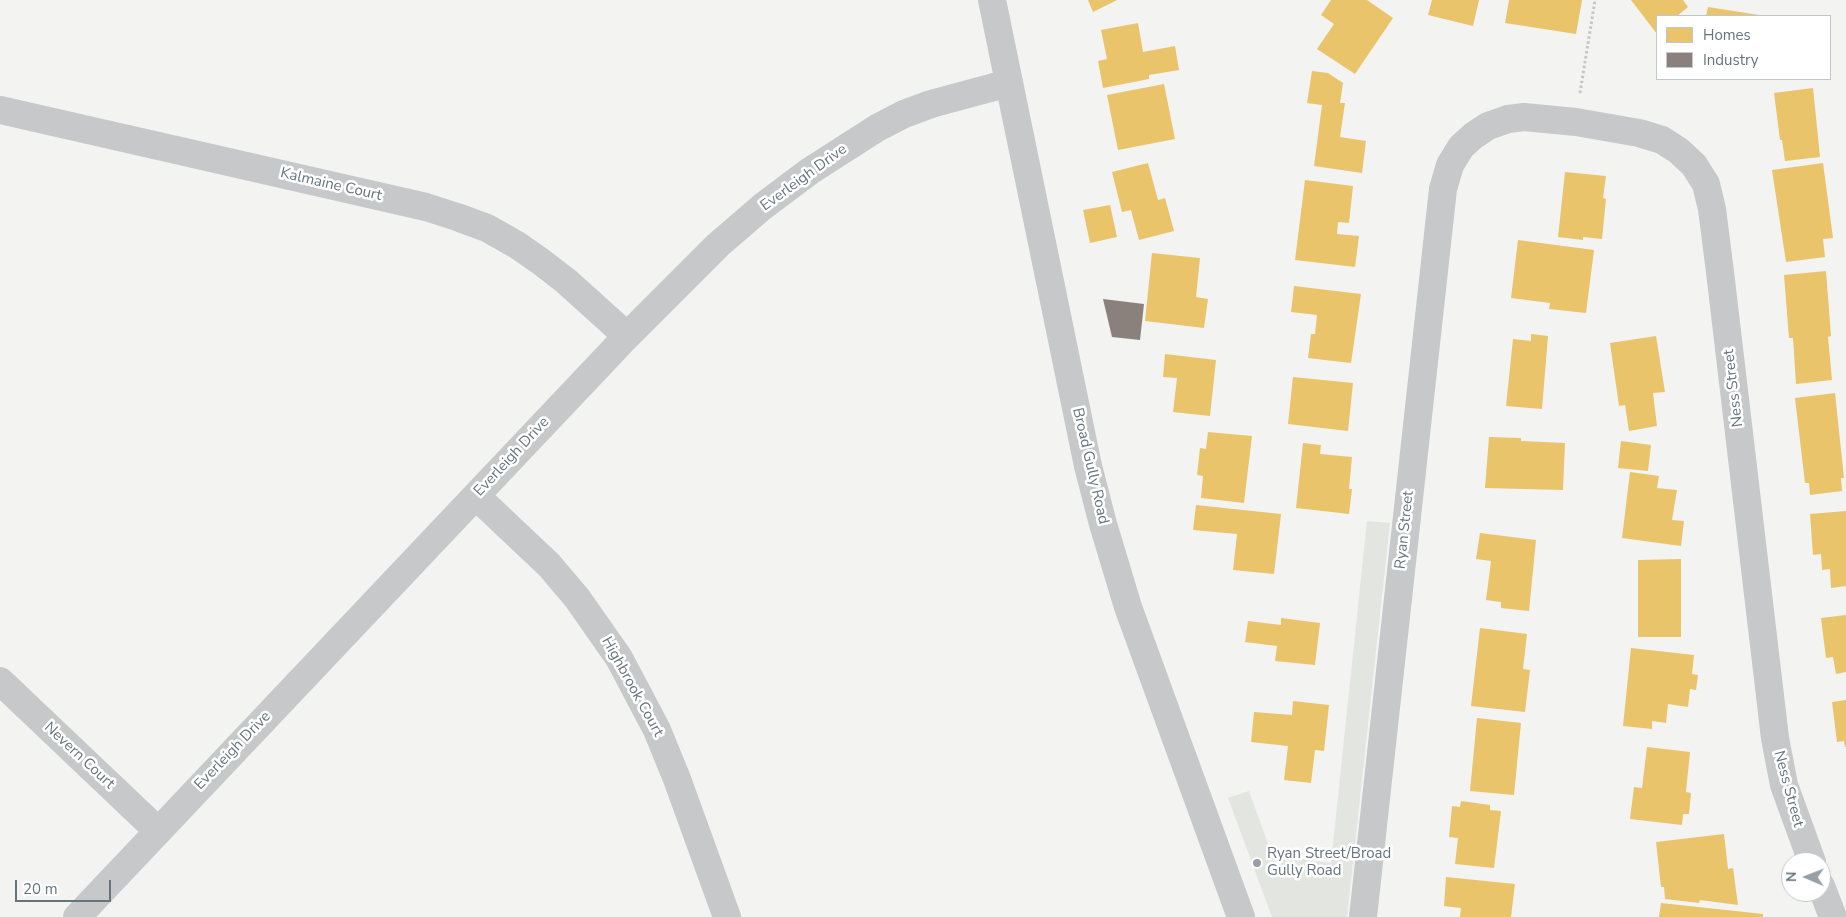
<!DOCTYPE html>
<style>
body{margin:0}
#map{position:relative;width:1846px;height:917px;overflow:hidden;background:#f3f3f2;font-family:"Nunito Sans",sans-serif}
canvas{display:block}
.legend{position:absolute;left:1656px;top:15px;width:175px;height:65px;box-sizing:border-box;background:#fff;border:1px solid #c2c7cb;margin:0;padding:6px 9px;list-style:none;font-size:15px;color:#66747e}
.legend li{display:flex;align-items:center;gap:10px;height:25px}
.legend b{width:25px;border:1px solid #c2c7cb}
.north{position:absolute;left:1781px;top:852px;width:50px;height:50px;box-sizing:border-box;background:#fff;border:1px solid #c2c7cb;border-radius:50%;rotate:271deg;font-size:14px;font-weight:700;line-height:20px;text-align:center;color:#66747e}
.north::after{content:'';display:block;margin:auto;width:18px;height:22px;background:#97a0a7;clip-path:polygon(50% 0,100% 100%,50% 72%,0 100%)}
.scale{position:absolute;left:15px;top:880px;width:96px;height:22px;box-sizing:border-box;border:2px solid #66747e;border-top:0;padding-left:6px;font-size:15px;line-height:18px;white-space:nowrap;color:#66747e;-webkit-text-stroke:4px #fff;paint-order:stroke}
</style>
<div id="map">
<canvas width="1846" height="917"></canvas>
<ul class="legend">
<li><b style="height:14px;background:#e9c46a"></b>Homes</li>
<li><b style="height:14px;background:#8a817c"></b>Industry</li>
</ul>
<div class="north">N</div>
<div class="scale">20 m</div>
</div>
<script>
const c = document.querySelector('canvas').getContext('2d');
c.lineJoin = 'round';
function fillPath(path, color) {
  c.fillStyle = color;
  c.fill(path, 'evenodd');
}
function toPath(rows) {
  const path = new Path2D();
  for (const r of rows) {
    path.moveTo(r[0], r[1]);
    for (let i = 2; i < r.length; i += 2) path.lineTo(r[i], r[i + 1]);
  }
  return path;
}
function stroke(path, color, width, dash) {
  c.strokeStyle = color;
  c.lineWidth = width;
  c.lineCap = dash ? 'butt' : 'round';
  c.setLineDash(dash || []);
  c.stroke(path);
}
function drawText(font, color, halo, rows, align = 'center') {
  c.font = font + ' "Nunito Sans",sans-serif';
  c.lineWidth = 5;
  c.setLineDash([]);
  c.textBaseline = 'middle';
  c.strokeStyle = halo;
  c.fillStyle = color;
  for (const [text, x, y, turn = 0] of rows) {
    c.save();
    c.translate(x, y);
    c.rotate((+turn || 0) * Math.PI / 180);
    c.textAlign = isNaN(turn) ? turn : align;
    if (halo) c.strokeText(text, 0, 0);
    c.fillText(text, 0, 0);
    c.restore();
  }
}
fillPath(toPath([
 [1367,521,1390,523,1347,917,1272,917,1228,798,1249,791,1272,855,1331,863]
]), '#e2e5e0');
fillPath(toPath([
 [1088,0,1117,0,1093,12],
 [1331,0,1367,0,1393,18,1355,74,1317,49,1334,24,1321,15],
 [1432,0,1479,0,1473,26,1428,15],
 [1509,0,1582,0,1576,34,1505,23],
 [1631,0,1683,0,1688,7,1677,16,1657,16,1657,34],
 [1708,7,1759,15,1759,16,1706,16],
 [1138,23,1143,52,1175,46,1179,70,1149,75,1149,79,1103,88,1098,61,1107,59,1101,30],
 [1312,71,1328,73,1343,83,1340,103,1345,103,1340,137,1366,141,1362,173,1314,166,1322,105,1307,103],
 [1164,84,1175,139,1118,150,1107,95],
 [1813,88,1820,157,1785,161,1782,140,1780,140,1774,93],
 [1148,163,1158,200,1165,198,1174,231,1139,240,1131,210,1122,212,1112,172],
 [1823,163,1833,238,1823,239,1825,257,1786,262,1772,170],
 [1565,172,1606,176,1603,198,1606,199,1602,239,1583,237,1583,240,1558,237],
 [1305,180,1353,186,1349,223,1338,222,1337,234,1359,236,1355,267,1295,260],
 [1110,205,1117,237,1090,243,1083,210],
 [1518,240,1594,250,1586,313,1549,309,1550,303,1511,298],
 [1152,253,1200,258,1196,297,1208,299,1204,328,1145,321],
 [1826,271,1831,336,1828,337,1832,380,1796,384,1793,338,1789,338,1784,275],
 [1294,286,1361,294,1351,363,1308,358,1311,334,1315,334,1317,315,1291,312],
 [1531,334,1548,336,1542,409,1506,406,1513,339,1531,341],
 [1656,336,1665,392,1653,393,1657,426,1629,431,1625,405,1619,406,1610,343],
 [1165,354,1216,360,1210,416,1173,412,1177,378,1163,377],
 [1293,377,1353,383,1348,431,1288,424],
 [1835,393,1844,478,1841,478,1842,491,1810,495,1809,483,1805,483,1795,398],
 [1208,432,1252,436,1244,503,1201,498,1203,476,1197,475,1200,448,1206,449],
 [1489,437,1521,438,1521,441,1565,443,1563,490,1485,488],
 [1621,441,1651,445,1648,471,1618,468],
 [1303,443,1321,445,1320,454,1352,457,1349,489,1352,489,1349,514,1296,508],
 [1630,472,1659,476,1657,488,1677,490,1672,520,1684,521,1681,546,1622,538],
 [1196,505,1281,514,1274,574,1233,570,1237,534,1193,530],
 [1846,511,1846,586,1831,588,1830,569,1822,570,1821,554,1813,555,1810,514],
 [1480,533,1536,540,1529,611,1501,608,1501,602,1486,600,1491,561,1476,559],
 [1681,559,1681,637,1638,637,1638,560],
 [1846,615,1846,672,1836,674,1833,657,1826,658,1821,618],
 [1281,618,1320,623,1315,665,1275,661,1277,646,1245,642,1248,621,1281,625],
 [1480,628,1527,634,1523,669,1530,670,1525,712,1471,706],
 [1631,648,1694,655,1692,674,1698,675,1696,690,1690,689,1688,707,1668,704,1666,723,1652,721,1652,729,1623,726],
 [1846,700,1846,747,1845,747,1844,741,1837,742,1832,702],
 [1293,701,1329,705,1324,751,1315,750,1311,783,1284,780,1288,746,1251,742,1254,712,1292,715],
 [1477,718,1521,723,1514,795,1470,791],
 [1647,747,1690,752,1686,792,1691,793,1689,814,1683,814,1682,825,1630,819,1634,787,1642,788],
 [1461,801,1490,805,1490,810,1501,811,1494,868,1455,864,1458,838,1449,837,1452,806,1460,807],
 [1724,834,1728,869,1733,868,1738,905,1700,900,1699,903,1665,899,1664,887,1661,887,1656,842],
 [1446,877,1515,884,1511,917,1460,917,1461,908,1444,906],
 [1661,903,1763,914,1763,917,1659,917]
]), '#e9c46a');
fillPath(toPath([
 [1103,299,1144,304,1140,340,1112,337]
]), '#8a817c');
stroke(toPath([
 [1580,93,1595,0]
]), '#c5c6c7', 3, [2.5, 2.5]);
stroke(toPath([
 [0,110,426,207,457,217,487,228,517,245,540,261,566,281,627,336],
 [476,496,549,565,577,598,619,658,657,730,677,779,727,917],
 [0,681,157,830],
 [1821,886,1833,917],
 [77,917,627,336,718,245,762,207,810,171,877,128,904,114,931,104,1009,83],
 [1363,917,1443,189,1450,165,1461,147,1473,136,1488,126,1508,119,1524,117,1576,122,1639,133,1662,140,1679,151,1694,165,1706,184,1712,209,1720,272,1775,738,1784,785,1812,862]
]), '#c7c8c9', 28);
stroke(toPath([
 [992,0,1088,466,1103,524,1128,607,1241,917]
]), '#c7c8c9', 28);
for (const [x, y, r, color] of [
 [1257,863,5,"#97a0a7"]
]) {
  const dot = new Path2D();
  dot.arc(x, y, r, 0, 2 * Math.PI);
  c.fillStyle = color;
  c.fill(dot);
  stroke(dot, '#fff', 2);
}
drawText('15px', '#66747e', '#fff', [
 ["Everleigh Drive",804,178,-36],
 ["Kalmaine Court",331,185,13],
 ["Ness Street",1734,388,-97],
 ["Everleigh Drive",512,457,-47],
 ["Broad Gully Road",1090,466,77],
 ["Ryan Street",1405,530,-84],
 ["Highbrook Court",632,687,61],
 ["Everleigh Drive",233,751,-46],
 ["Nevern Court",79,756,43],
 ["Ness Street",1788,789,75]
]);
drawText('15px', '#66747e', '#fff', [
 ["Ryan Street/Broad",1267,854],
 ["Gully Road",1267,871]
], 'left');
</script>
